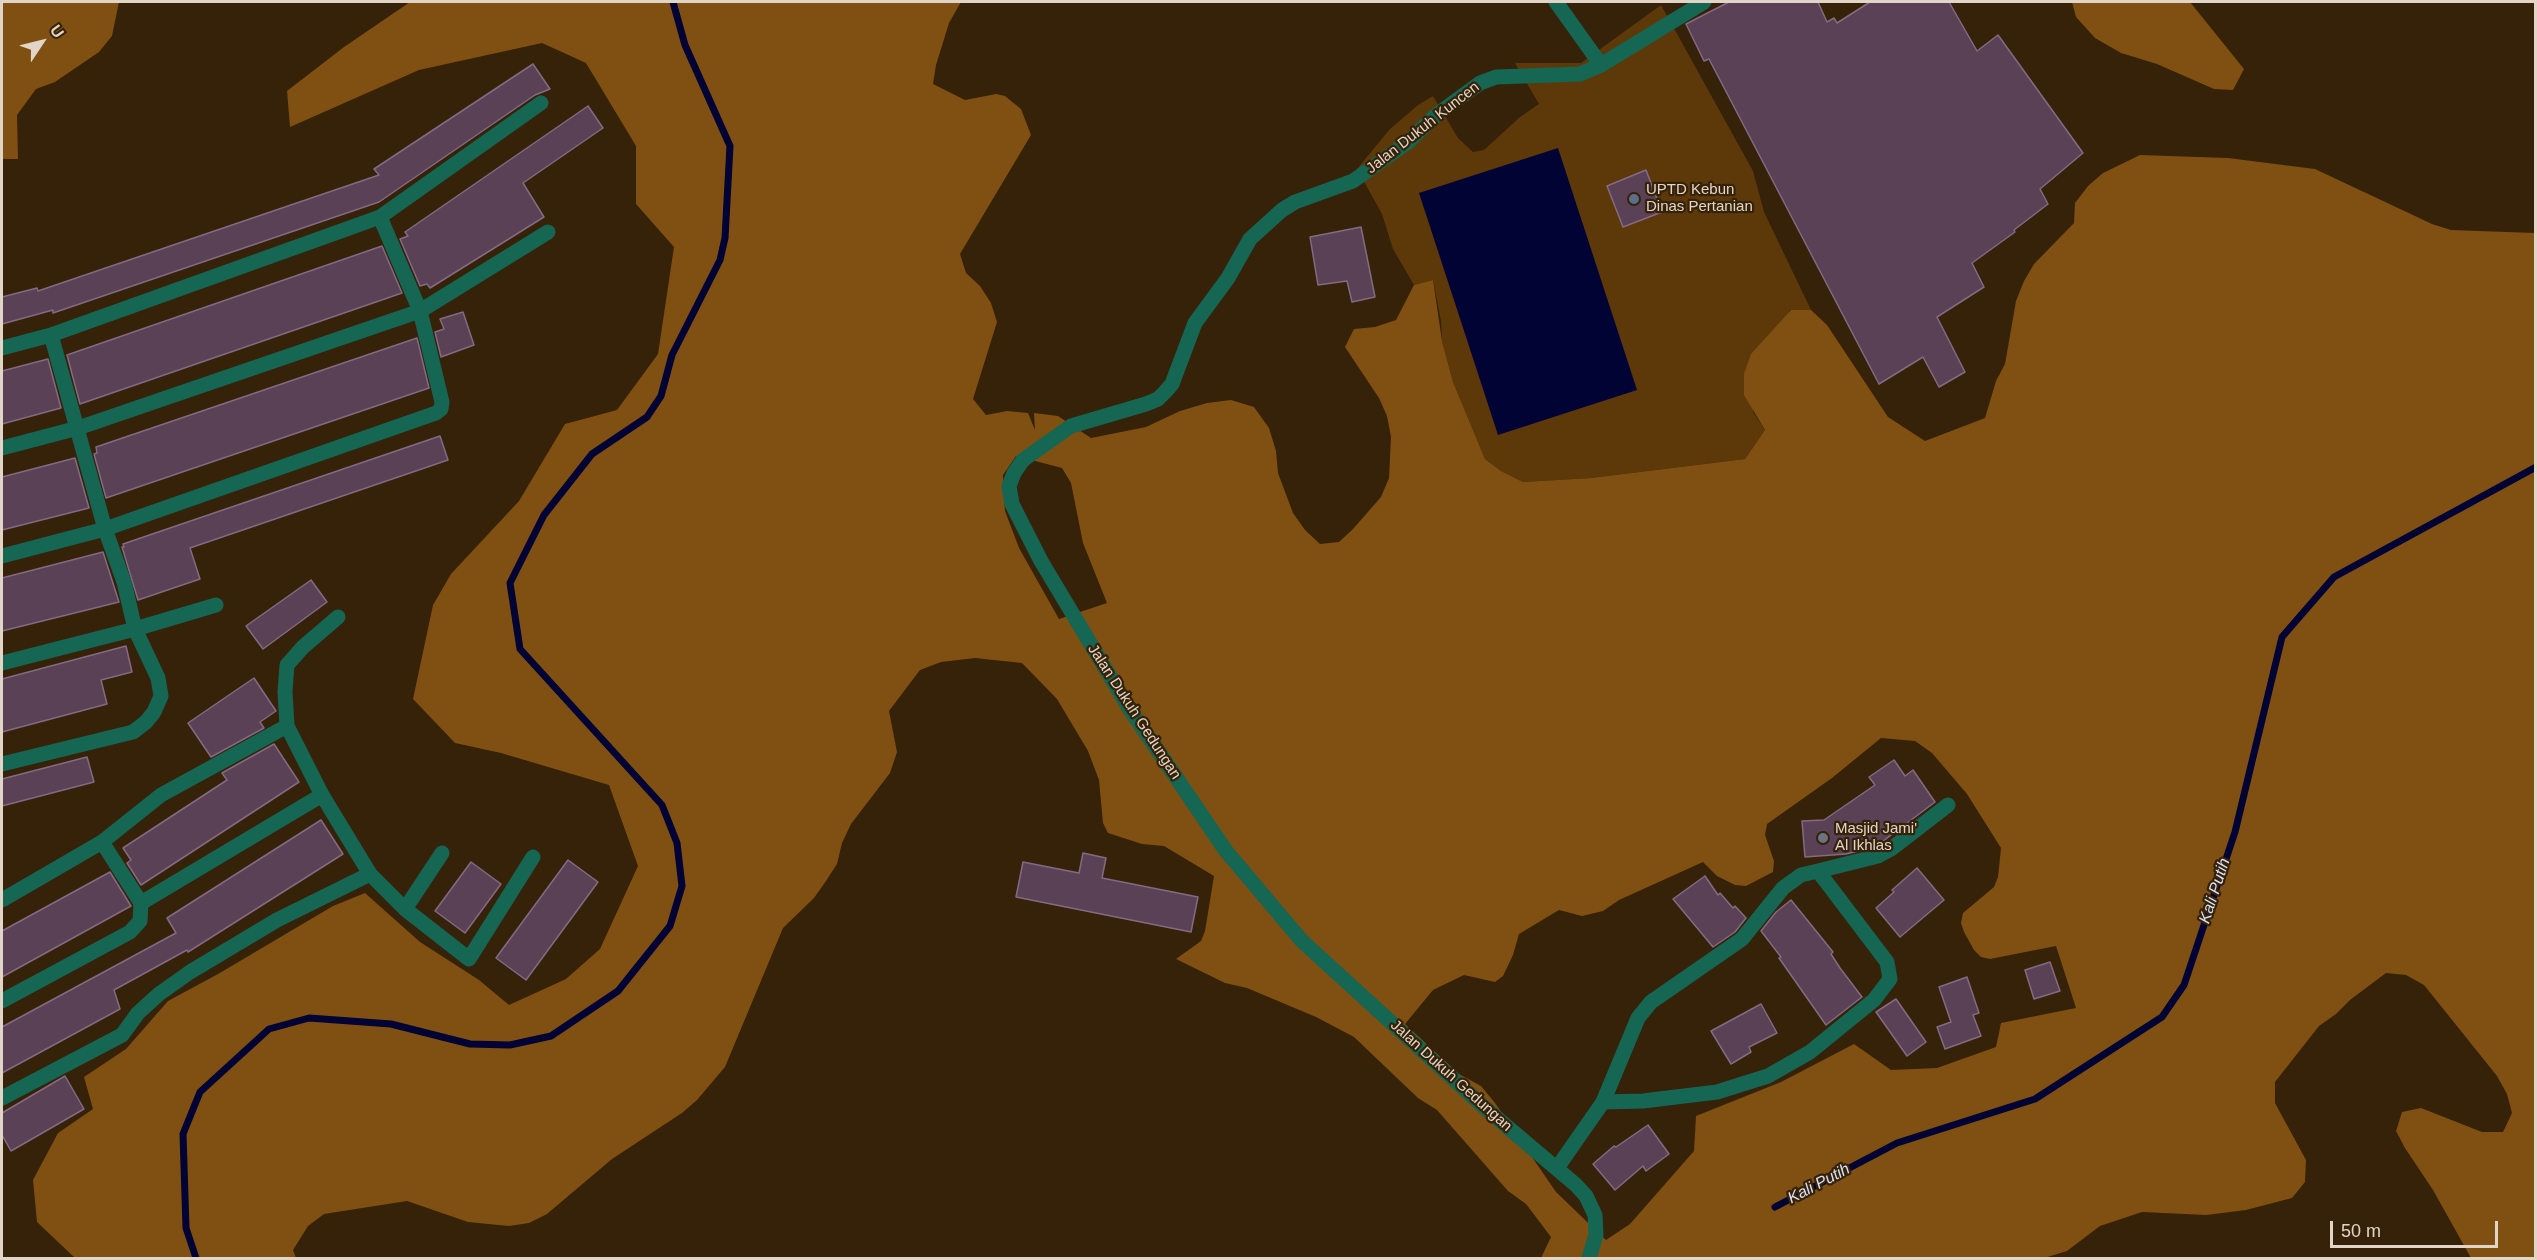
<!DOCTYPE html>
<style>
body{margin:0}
#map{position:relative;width:2537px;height:1260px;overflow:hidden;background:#362109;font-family:Arial,sans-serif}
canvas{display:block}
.frame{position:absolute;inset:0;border:3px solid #e2d5c7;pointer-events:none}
.north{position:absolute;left:12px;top:12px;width:60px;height:60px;-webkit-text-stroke:4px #362109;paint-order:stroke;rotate:55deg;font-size:16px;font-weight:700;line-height:24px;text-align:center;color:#e2d5c7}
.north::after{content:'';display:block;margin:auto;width:21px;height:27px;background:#e2d5c7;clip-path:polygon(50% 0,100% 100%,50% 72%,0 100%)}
.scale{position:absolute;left:2330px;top:1221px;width:168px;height:27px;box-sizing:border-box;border:3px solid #e2d5c7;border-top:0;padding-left:8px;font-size:18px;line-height:21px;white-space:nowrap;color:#e2d5c7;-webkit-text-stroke:4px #362109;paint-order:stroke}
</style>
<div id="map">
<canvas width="2537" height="1260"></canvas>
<div class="frame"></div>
<div class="north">U</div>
<div class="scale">50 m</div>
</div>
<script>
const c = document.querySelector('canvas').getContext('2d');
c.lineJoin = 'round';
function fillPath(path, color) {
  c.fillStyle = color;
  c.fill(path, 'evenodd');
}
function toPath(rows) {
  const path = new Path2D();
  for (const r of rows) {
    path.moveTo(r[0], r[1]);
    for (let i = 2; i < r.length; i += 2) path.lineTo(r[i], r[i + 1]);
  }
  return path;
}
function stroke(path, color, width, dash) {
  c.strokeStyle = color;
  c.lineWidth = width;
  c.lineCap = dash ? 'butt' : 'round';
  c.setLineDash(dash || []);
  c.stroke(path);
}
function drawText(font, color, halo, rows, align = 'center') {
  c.font = font + ' Arial,sans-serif';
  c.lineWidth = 4.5;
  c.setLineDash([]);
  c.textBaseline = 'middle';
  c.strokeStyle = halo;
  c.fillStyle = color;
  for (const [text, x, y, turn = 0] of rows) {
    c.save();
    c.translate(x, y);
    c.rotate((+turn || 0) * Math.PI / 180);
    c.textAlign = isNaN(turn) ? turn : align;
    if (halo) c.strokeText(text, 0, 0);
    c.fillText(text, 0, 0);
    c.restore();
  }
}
fillPath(toPath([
 [1661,5,1753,171,1764,212,1811,310,1790,310,1753,412,1765,430,1745,459,1591,478,1523,482,1501,471,1485,459,1453,382,1442,341,1441,321,1433,280,1414,285,1393,249,1382,214,1357,169,1390,129,1418,105,1433,96,1458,138,1473,152,1484,150,1520,117,1539,104,1515,63,1581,63]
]), '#5d390a');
fillPath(toPath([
 [2,2,119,2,112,36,99,52,55,82,36,89,17,115,18,159,2,159],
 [410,2,961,2,949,23,936,65,933,84,965,100,996,94,1005,96,1021,109,1031,135,960,254,966,273,980,286,991,303,997,322,973,399,986,415,1007,411,1028,413,1035,430,1034,413,1058,416,1091,438,1146,427,1180,411,1207,403,1231,400,1254,407,1269,428,1276,451,1278,473,1293,513,1305,530,1320,544,1339,542,1353,529,1381,497,1389,478,1391,437,1387,416,1379,398,1345,347,1354,329,1375,327,1396,320,1414,285,1433,280,1442,341,1453,382,1485,459,1501,471,1523,482,1591,478,1745,459,1765,430,1744,395,1744,374,1751,354,1791,310,1811,310,1827,325,1888,417,1925,441,1985,418,1996,381,2005,364,2016,301,2024,281,2034,264,2074,223,2075,203,2088,186,2103,173,2140,155,2228,158,2315,169,2432,224,2451,230,2535,233,2535,1258,2471,1258,2433,1190,2405,1148,2396,1131,2402,1112,2421,1108,2482,1132,2503,1132,2512,1113,2507,1094,2497,1076,2424,985,2406,975,2386,973,2350,1000,2336,1014,2319,1026,2275,1082,2275,1103,2306,1160,2305,1182,2292,1198,2246,1210,2206,1215,2142,1212,2100,1226,2067,1251,2044,1258,1541,1258,1551,1237,1526,1204,1508,1191,1437,1110,1418,1098,1354,1037,1316,1017,1247,988,1225,983,1176,959,1201,941,1205,931,1214,876,1164,846,1142,844,1108,833,1103,823,1099,780,1088,751,1057,699,1022,663,975,658,941,662,920,670,889,711,897,752,890,773,851,824,842,843,837,864,826,881,814,898,783,928,725,1067,697,1100,682,1113,612,1159,547,1214,529,1223,509,1226,468,1222,407,1201,324,1214,308,1226,293,1250,296,1258,75,1258,37,1222,33,1180,58,1133,93,1109,84,1077,126,1049,168,1001,218,974,333,906,365,893,420,942,479,980,509,1005,566,979,600,949,638,866,609,785,501,753,455,743,413,699,433,605,451,574,519,501,565,424,617,410,658,354,674,247,636,204,636,146,586,63,542,43,419,70,290,127,287,91,344,47],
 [1016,456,1062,468,1071,483,1083,543,1107,603,1059,619,1019,548,1005,511,1003,475],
 [1881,738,1915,741,1932,753,1967,794,2001,848,1998,877,1994,887,1963,913,1961,923,1964,932,1974,950,1981,957,1990,959,2056,946,2076,1008,2001,1023,1996,1047,1937,1068,1891,1070,1854,1044,1781,1082,1696,1116,1694,1151,1630,1224,1606,1240,1556,1192,1495,1103,1481,1086,1459,1074,1405,1024,1433,990,1464,975,1495,982,1503,976,1513,955,1519,934,1559,910,1582,916,1603,911,1619,900,1703,862,1717,876,1735,885,1746,886,1773,872,1774,861,1765,835,1767,824,1832,778],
 [2072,2,2190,2,2244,69,2233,90,2214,89,2157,64,2121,53,2095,38,2076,17]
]), '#7f5011');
fillPath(toPath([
 [1558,148,1637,390,1498,435,1419,193]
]), '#000334');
stroke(toPath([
 [1775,1207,1897,1143,2035,1099,2162,1017,2184,985,2235,832,2282,637,2334,577,2536,467],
 [196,1258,186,1228,183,1134,200,1092,269,1029,309,1018,391,1024,470,1044,510,1045,551,1036,618,991,670,926,682,886,677,843,662,805,520,649,510,583,544,515,592,454,647,417,661,396,672,355,720,260,725,238,730,146,685,45,673,2]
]), '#000334', 7);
const building = toPath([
 [1729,2,1818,2,1827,22,1834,18,1837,23,1870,2,1949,2,1977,51,1998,35,2083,153,2040,189,2048,204,2014,230,2015,232,1972,263,1984,287,1937,317,1965,372,1939,387,1923,357,1879,384,1709,59,1704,61,1686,24,1729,2],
 [533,64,550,89,535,95,379,202,53,313,53,310,2,324,2,297,37,288,38,291,379,175,374,169,533,64],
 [588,106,603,128,523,183,544,217,430,288,427,284,420,286,400,239,408,236,405,232,588,106],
 [1646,170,1662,212,1623,227,1607,186,1646,170],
 [1361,227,1375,297,1352,302,1347,281,1318,285,1310,237,1361,227],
 [382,246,402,293,80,404,67,355,382,246],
 [463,312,474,345,441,357,435,332,444,329,440,319,463,312],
 [417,338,429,388,106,498,94,454,97,453,96,447,417,338],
 [48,359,61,408,2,424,2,371,48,359],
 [440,436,448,460,190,548,200,579,138,600,122,547,124,547,123,544,440,436],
 [75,458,89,508,2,530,2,477,75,458],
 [103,552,119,602,2,631,2,578,103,552],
 [311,580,327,602,263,649,246,626,311,580],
 [126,646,132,672,101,680,107,704,2,732,2,679,126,646],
 [254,678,276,711,260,722,264,728,211,757,188,723,254,678],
 [274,744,299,782,141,885,127,863,131,860,123,848,227,780,222,773,274,744],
 [87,757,94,782,2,806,2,779,87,757],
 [1894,760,1905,776,1913,770,1935,802,1878,845,1876,842,1867,849,1846,854,1805,857,1802,821,1824,820,1875,785,1869,777,1894,760],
 [321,820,343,854,188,952,187,950,114,990,120,1009,2,1073,2,1027,176,933,167,918,321,820],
 [1083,853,1106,858,1102,878,1198,897,1191,932,1016,897,1023,862,1079,873,1083,853],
 [568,860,598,882,526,980,496,958,568,860],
 [471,862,501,884,465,933,435,911,471,862],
 [1917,868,1944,900,1900,937,1876,908,1894,892,1892,890,1917,868],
 [110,872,131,906,2,977,2,931,110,872],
 [1705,876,1718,895,1720,893,1733,908,1735,906,1746,918,1735,932,1713,947,1673,899,1705,876],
 [1791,900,1833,952,1831,954,1840,968,1862,997,1826,1025,1779,958,1781,957,1761,931,1776,912,1791,900],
 [2050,962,2060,991,2034,999,2025,970,2050,962],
 [1967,977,1979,1013,1973,1015,1981,1036,1945,1049,1937,1027,1951,1022,1939,987,1967,977],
 [1896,999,1926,1042,1907,1056,1876,1012,1896,999],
 [1761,1004,1777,1033,1749,1047,1751,1052,1731,1064,1711,1031,1761,1004],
 [65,1076,84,1109,11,1151,2,1135,2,1113,65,1076],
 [1648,1125,1669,1154,1646,1171,1643,1166,1615,1190,1593,1164,1614,1146,1616,1147,1648,1125]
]);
fillPath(building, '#5a4156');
stroke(building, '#856a81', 1.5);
stroke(toPath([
 [1556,2,1601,65],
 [2,348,51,335,380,217],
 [2,448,78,428,420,311,548,232],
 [2,556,105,529,436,413,441,409,442,402,420,311,380,217,541,103],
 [338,617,303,647,287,665,285,692,287,726,322,795,370,874,405,909,469,959,533,857],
 [2,663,135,629,124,582,105,529,51,335],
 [2,764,133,732,146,722,154,712,161,696,158,678,135,629,216,605],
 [102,842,141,903],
 [1818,871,1878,856,1891,849,1948,805],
 [2,900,102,842,161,795,287,726],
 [405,909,442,853],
 [2,1001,130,932,140,921,141,903,322,795],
 [2,1098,122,1035,138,1013,159,994,190,972,277,920,370,874],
 [1557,1168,1603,1102,1638,1018,1651,1002,1742,939,1783,888,1801,875,1818,871,1887,962,1890,979,1874,1000,1810,1052,1768,1076,1717,1092,1643,1101,1603,1102],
 [1589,1258,1596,1235,1595,1215,1586,1196,1576,1185,1485,1108,1302,941,1226,851,1129,708,1041,561,1012,504,1009,486,1014,473,1023,460,1071,426,1146,404,1158,399,1165,392,1172,384,1195,323,1228,278,1250,239,1282,210,1295,202,1353,181,1408,142,1435,116,1480,83,1496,77,1580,74,1601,65,1704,2]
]), '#156652', 15);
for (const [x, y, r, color] of [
 [1634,199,6,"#5c6f8a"],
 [1823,838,6,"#6b7280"]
]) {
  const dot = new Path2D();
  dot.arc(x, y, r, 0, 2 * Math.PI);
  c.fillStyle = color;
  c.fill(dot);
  stroke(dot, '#362109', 2);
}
drawText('15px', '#e2d5c7', '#362109', [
 ["Jalan Dukuh Kuncen",1423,128,-38],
 ["Jalan Dukuh Gedungan",1134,712,57],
 ["Jalan Dukuh Gedungan",1451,1076,42]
]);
drawText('15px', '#e2d5c7', '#362109', [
 ["UPTD Kebun",1646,190],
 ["Dinas Pertanian",1646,207],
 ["Masjid Jami'",1835,829],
 ["Al Ikhlas",1835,846]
], 'left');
drawText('italic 16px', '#d7e2f6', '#362109', [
 ["Kali Putih",2215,891,-72],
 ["Kali Putih",1819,1184,-28]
]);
</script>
